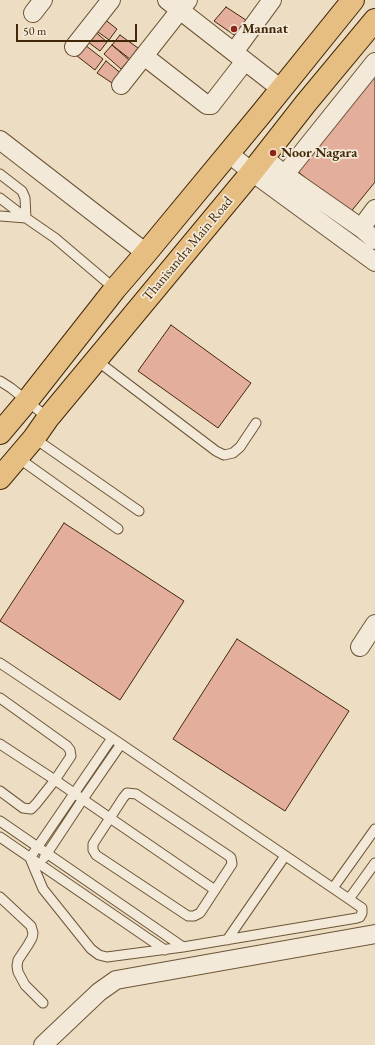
<!DOCTYPE html>
<style>
body{margin:0}
#map{position:relative;width:375px;height:1045px;overflow:hidden;background:#edddc3;font-family:"EB Garamond",serif}
canvas{display:block}
.scale{position:absolute;left:16px;top:24px;width:121px;height:18px;box-sizing:border-box;border:2px solid #422808;border-top:0;padding-left:5px;font-size:12px;line-height:14px;white-space:nowrap;color:#422808;-webkit-text-stroke:3px #f3e9d8;paint-order:stroke}
</style>
<div id="map">
<canvas width="375" height="1045"></canvas>
<div class="scale">50 m</div>
</div>
<script>
const c = document.querySelector('canvas').getContext('2d');
c.lineJoin = 'round';
function fillPath(path, color) {
  c.fillStyle = color;
  c.fill(path, 'evenodd');
}
function toPath(rows) {
  const path = new Path2D();
  for (const r of rows) {
    path.moveTo(r[0], r[1]);
    for (let i = 2; i < r.length; i += 2) path.lineTo(r[i], r[i + 1]);
  }
  return path;
}
function stroke(path, color, width, dash) {
  c.strokeStyle = color;
  c.lineWidth = width;
  c.lineCap = dash ? 'butt' : 'round';
  c.setLineDash(dash || []);
  c.stroke(path);
}
function drawText(font, color, halo, rows, align = 'center') {
  c.font = font + ' "EB Garamond",serif';
  c.lineWidth = 3.5;
  c.setLineDash([]);
  c.textBaseline = 'middle';
  c.strokeStyle = halo;
  c.fillStyle = color;
  for (const [text, x, y, turn = 0] of rows) {
    c.save();
    c.translate(x, y);
    c.rotate((+turn || 0) * Math.PI / 180);
    c.textAlign = isNaN(turn) ? turn : align;
    if (halo) c.strokeText(text, 0, 0);
    c.fillText(text, 0, 0);
    c.restore();
  }
}
const building = toPath([
 [226,7,249,22,237,37,214,21,226,7],
 [103,18,117,29,109,40,94,29,103,18],
 [92,29,107,42,100,51,84,39,92,29],
 [120,35,138,48,130,59,112,45,120,35],
 [85,45,103,59,95,70,77,56,85,45],
 [112,45,129,60,121,69,104,54,112,45],
 [106,61,123,75,115,85,97,73,106,61],
 [375,74,375,182,349,214,296,170,375,74],
 [171,325,251,383,218,428,138,371,171,325],
 [64,523,184,601,120,700,0,621,64,523],
 [237,639,349,711,285,811,173,739,237,639]
]);
fillPath(building, '#e3ae9c');
stroke(building, '#422808', 1);
const lane = toPath([
 [0,174,22,191,25,198,26,218],
 [0,198,26,218],
 [0,216,26,218,55,238,115,289],
 [96,360,216,451,224,455,233,453,240,447,256,423],
 [0,381,11,388,48,418],
 [34,438,139,511],
 [17,457,118,529],
 [0,663,121,744,349,899,362,908,362,913,360,917,357,918,183,947,0,821],
 [0,698,67,746,70,750,71,756,55,780,36,804,31,809,23,808,0,791],
 [112,738,30,858,43,889,91,949,99,955,107,957,183,947],
 [0,744,55,780,110,818,215,890,232,864,231,858,229,856,136,794,127,793,123,798,110,818,93,844,93,850,96,855,188,916,194,916,200,913,215,890],
 [0,837,165,950],
 [44,858,83,799,121,744],
 [333,888,375,829],
 [0,897,31,926,33,933,32,938,28,945,18,960,17,966,18,972,25,985,43,1003],
 [349,899,375,863],
 [227,940,285,856]
]);
const street = toPath([
 [167,0,281,89],
 [33,13,43,0],
 [74,47,111,0],
 [234,52,272,0],
 [144,56,207,105,211,105,245,61],
 [121,85,188,0],
 [0,140,146,253],
 [228,153,252,172,375,262],
 [263,157,285,175,361,228,375,240],
 [274,188,375,62],
 [361,228,375,209],
 [360,647,375,624],
 [43,1045,99,992,116,980,375,934]
]);
const primary = toPath([
 [0,433,27,401,115,289,146,253,261,114,353,0],
 [0,478,34,438,48,418,252,172,306,103,375,20]
]);
stroke(lane, '#6d5537', 11);
stroke(street, '#6d5537', 20);
stroke(primary, '#422808', 24);
stroke(lane, '#f3e9d8', 9);
stroke(street, '#f3e9d8', 18);
stroke(primary, '#e6be82', 22);
for (const [x, y, r, color] of [
 [234,29,4,"#8f2418"],
 [273,153,4,"#8f2418"]
]) {
  const dot = new Path2D();
  dot.arc(x, y, r, 0, 2 * Math.PI);
  c.fillStyle = color;
  c.fill(dot);
  stroke(dot, '#f3e9d8', 1.5);
}
drawText('bold 14px', '#422808', '#f3e9d8', [
 ["Mannat",242,29],
 ["Noor Nagara",281,153]
], 'left');
drawText('14px', '#422808', '#f3e9d8', [
 ["Thanisandra Main Road",188,249,-50]
]);
</script>
